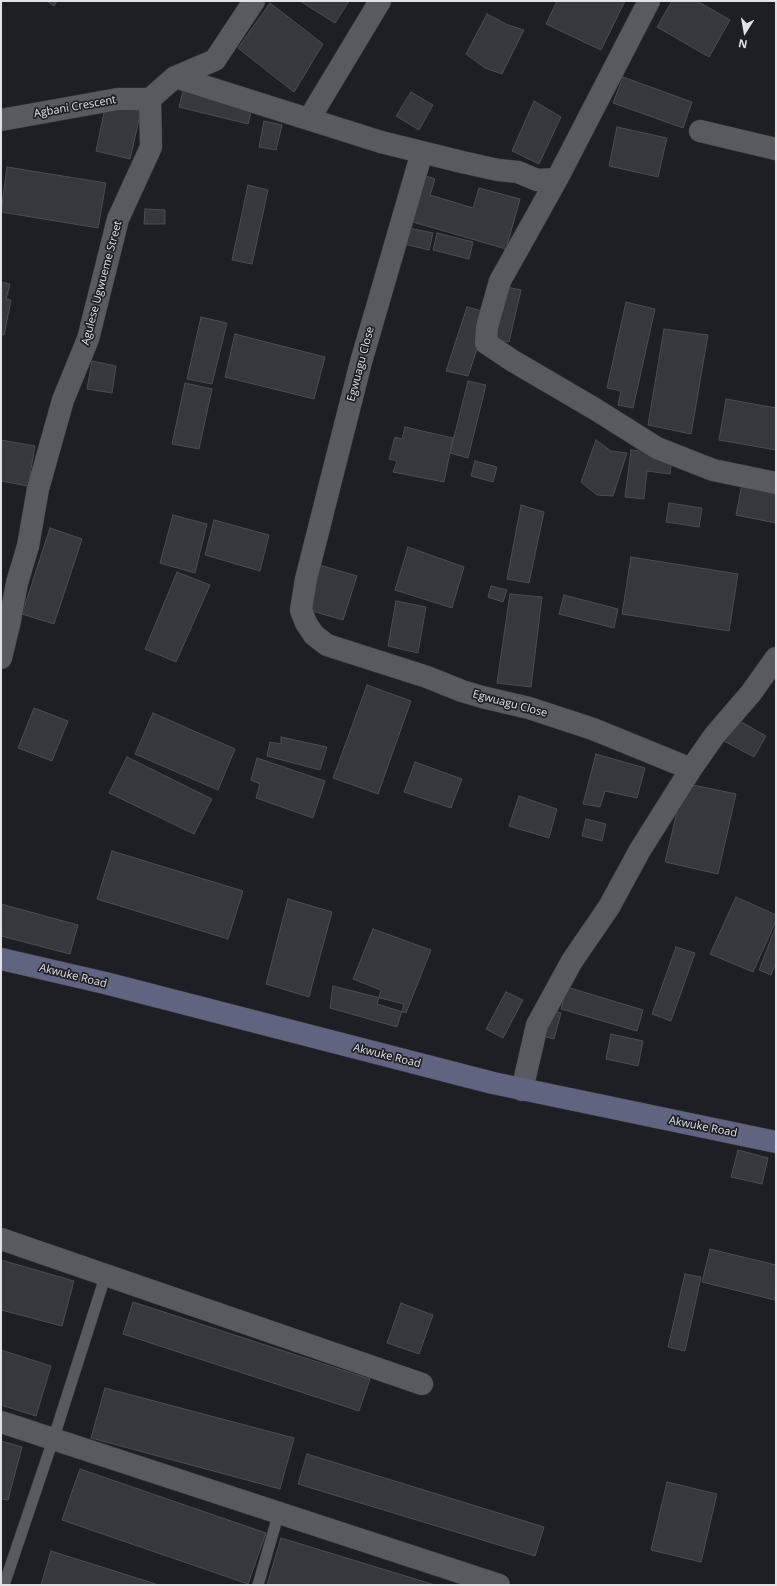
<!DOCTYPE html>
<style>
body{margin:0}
#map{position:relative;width:777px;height:1586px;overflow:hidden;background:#1e1f24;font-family:"Open Sans",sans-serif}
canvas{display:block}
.frame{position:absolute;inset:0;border:2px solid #e2e2e6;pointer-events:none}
.north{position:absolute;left:725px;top:12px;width:40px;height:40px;-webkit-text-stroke:3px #1e1f24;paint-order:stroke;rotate:191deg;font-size:11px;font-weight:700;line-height:16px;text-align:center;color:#e2e2e6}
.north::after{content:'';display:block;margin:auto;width:14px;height:18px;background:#e2e2e6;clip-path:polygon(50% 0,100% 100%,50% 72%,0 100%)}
</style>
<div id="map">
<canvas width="777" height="1586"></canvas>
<div class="frame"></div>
<div class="north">N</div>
</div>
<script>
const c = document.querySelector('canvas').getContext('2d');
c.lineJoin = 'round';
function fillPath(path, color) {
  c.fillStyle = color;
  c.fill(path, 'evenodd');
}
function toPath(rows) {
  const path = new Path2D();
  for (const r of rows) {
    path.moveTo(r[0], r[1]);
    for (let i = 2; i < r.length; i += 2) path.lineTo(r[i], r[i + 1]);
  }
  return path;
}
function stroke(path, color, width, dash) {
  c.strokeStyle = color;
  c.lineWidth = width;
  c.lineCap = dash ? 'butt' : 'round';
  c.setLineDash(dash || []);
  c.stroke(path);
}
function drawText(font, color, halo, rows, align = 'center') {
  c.font = font + ' "Open Sans",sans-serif';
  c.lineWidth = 3.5;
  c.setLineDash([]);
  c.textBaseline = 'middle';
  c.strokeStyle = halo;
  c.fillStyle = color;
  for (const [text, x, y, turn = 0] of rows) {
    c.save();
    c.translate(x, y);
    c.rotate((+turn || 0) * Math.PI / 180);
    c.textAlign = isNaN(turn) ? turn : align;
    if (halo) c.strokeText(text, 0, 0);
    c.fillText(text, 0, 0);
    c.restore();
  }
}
const building = toPath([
 [47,1,57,1,54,6,47,1],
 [300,1,349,1,335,23,300,1],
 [557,1,625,1,601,50,546,24,557,1],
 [672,1,697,1,730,20,709,57,657,27,672,1],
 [270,3,323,44,294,92,238,48,270,3],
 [487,14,508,25,524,30,502,74,485,68,466,54,487,14],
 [623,77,692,102,683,128,613,103,623,77],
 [183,91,252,108,248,124,179,107,183,91],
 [411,92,433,105,419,130,396,116,411,92],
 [534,101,561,117,539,164,512,151,534,101],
 [106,103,141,111,130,159,96,151,106,103],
 [264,121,282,125,276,150,259,147,264,121],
 [617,127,667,138,658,177,609,166,617,127],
 [7,167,106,183,98,228,1,212,7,167],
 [426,176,435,179,430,195,473,208,479,188,520,199,506,249,413,222,426,176],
 [248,185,268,190,252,264,232,260,248,185],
 [145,209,165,210,165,224,144,224,145,209],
 [404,227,433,233,429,250,400,243,404,227],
 [437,233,473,242,469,259,433,250,437,233],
 [1,282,10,284,6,299,11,300,4,335,1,335,1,282],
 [502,286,521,290,509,342,490,338,502,286],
 [626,302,655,309,633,408,618,405,621,391,607,388,626,302],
 [467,307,489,313,468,376,446,371,467,307],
 [201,317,227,323,212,384,187,379,201,317],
 [664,329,708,335,691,434,648,425,664,329],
 [235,334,325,357,314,399,225,377,235,334],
 [92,361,116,366,112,393,87,389,92,361],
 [468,381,486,385,468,458,450,453,468,381],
 [185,383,212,389,199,449,172,444,185,383],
 [726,399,776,408,776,450,719,440,726,399],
 [405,427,453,438,444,482,393,472,397,461,389,459,395,437,402,439,405,427],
 [1,440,35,446,28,486,1,481,1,440],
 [596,440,611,451,627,453,613,496,597,495,581,482,596,440],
 [631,450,672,455,670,474,647,471,644,499,625,497,631,450],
 [475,461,497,467,493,482,471,476,475,461],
 [742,484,776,490,776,523,736,515,742,484],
 [669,503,702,508,699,527,666,522,669,503],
 [521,505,544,512,529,583,507,579,521,505],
 [173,515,207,524,195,573,160,563,173,515],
 [214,520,269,535,260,571,205,555,214,520],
 [50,528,82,539,54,624,22,614,50,528],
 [408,547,464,567,452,608,395,590,408,547],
 [631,557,738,574,729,631,622,614,631,557],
 [316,564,357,576,343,620,302,608,316,564],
 [177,572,210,585,176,662,145,649,177,572],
 [491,586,507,590,503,602,488,597,491,586],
 [510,594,542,597,531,687,497,683,510,594],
 [564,595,618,609,614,628,559,614,564,595],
 [396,601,426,607,418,653,388,646,396,601],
 [367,685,411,701,378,794,333,778,367,685],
 [34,708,68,721,52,761,18,748,34,708],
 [153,713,235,749,218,790,135,754,153,713],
 [734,718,766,736,754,757,722,740,734,718],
 [281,737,327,747,320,770,267,756,270,742,281,744,281,737],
 [596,754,645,768,637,798,605,791,600,807,583,804,596,754],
 [127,757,212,799,194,834,109,793,127,757],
 [257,758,325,781,313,818,256,798,260,784,251,780,257,758],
 [415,762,462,779,451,808,404,792,415,762],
 [684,783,736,794,718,874,665,862,684,783],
 [519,796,557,809,549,838,509,826,519,796],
 [586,819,606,824,602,841,582,836,586,819],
 [112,851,243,891,228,939,97,899,112,851],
 [736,897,776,915,776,921,753,972,710,954,736,897],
 [288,899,332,912,309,997,266,984,288,899],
 [1,904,78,925,70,954,1,936,1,904],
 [776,926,776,962,771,975,759,970,776,926],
 [373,929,431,950,406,1013,377,1004,381,990,353,979,373,929],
 [676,947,695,953,671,1021,652,1014,676,947],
 [333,986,404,1004,397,1027,330,1008,333,986],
 [567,987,643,1010,637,1031,561,1009,567,987],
 [506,992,523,1000,503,1038,486,1029,506,992],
 [549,1010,561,1013,554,1039,542,1036,549,1010],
 [611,1034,643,1041,638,1066,606,1059,611,1034],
 [738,1150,768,1158,762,1184,731,1177,738,1150],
 [710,1249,776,1265,775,1300,702,1282,710,1249],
 [1,1260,74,1281,62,1326,1,1310,1,1260],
 [685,1274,701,1277,685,1351,668,1347,685,1274],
 [133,1302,370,1379,359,1411,123,1334,133,1302],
 [401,1303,433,1315,419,1354,387,1343,401,1303],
 [1,1350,51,1366,36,1416,1,1405,1,1350],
 [105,1388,294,1438,280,1489,91,1438,105,1388],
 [1,1441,22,1447,8,1500,1,1499,1,1441],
 [307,1454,544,1527,535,1556,298,1484,307,1454],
 [80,1469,266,1533,248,1584,62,1520,80,1469],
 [667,1482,717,1494,701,1562,651,1550,667,1482],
 [281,1538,435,1585,267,1585,281,1538],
 [51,1551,159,1585,41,1585,51,1551]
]);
fillPath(building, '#37383d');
stroke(building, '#4c4d53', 1);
const service = toPath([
 [4,1585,53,1440,106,1274],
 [258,1585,279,1512]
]);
const minor = toPath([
 [175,77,381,142,462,162,498,170,518,172,537,180,557,179,649,1],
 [309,119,380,1],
 [1,120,118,99,150,99],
 [700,131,776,149],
 [422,152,361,362,306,579,301,610,306,623,314,635,327,645,427,677,462,691,482,697,529,708,593,729,691,769],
 [557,179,500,281,487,327,486,343,513,361,595,409,657,448,713,470,776,483],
 [1,658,9,625,17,583,28,546,38,489,63,400,88,339,118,219,151,147,150,99,175,77,215,60,254,1],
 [522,1090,537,1025,572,961,609,907,640,850,691,769,714,736,751,693,776,658],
 [1,1239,422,1384],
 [1,1422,499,1585]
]);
const secondary = toPath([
 [1,959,105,983,493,1083,776,1142]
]);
stroke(service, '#38393d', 12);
stroke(minor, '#38393d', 23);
stroke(secondary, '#38393d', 23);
stroke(service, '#595a60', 11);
stroke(minor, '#595a60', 22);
stroke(secondary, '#606481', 22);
drawText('11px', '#e2e2e6', '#1e1f24', [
 ["Agbani Crescent",75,107,-10],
 ["Agulese Ugwueme Street",102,283,-75],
 ["Egwuagu Close",361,364,-75],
 ["Egwuagu Close",510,704,15],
 ["Akwuke Road",73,976,14],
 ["Akwuke Road",387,1056,14],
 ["Akwuke Road",703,1127,11]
]);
</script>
